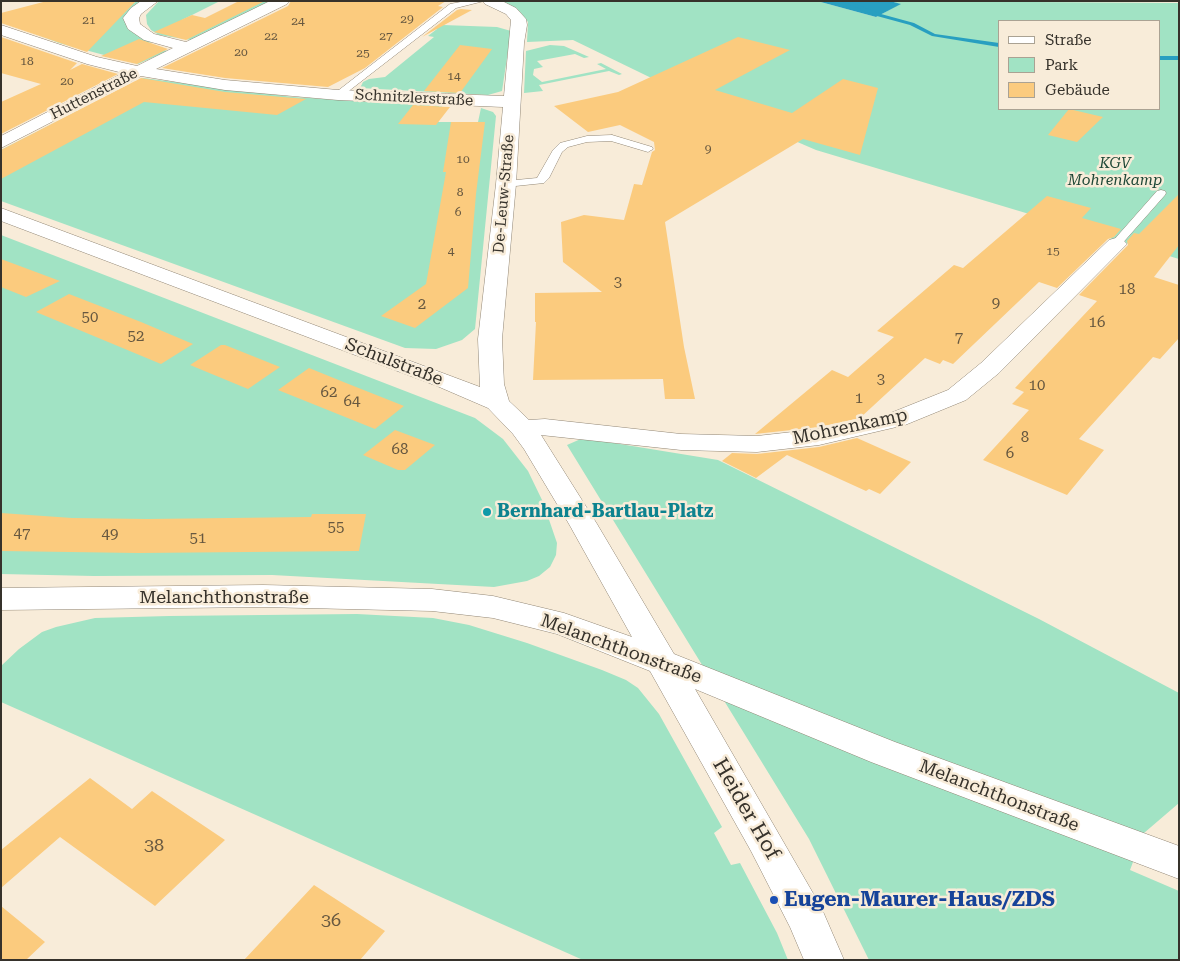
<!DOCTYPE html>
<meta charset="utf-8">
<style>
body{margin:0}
#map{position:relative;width:1180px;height:961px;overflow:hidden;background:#f8ecd9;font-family:"Roboto Serif",serif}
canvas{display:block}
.frame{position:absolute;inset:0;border:2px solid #36322b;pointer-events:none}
.legend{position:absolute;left:998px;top:20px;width:162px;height:90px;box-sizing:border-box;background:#f8ecd9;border:1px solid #aaa293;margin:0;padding:6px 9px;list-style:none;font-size:15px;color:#36322b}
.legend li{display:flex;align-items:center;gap:10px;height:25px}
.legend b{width:25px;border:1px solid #aaa293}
</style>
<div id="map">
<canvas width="1180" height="961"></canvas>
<div class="frame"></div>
<ul class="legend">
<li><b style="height:6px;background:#fff"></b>Straße</li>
<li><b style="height:14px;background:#a1e3c4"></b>Park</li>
<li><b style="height:14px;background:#fbcb7e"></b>Gebäude</li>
</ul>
</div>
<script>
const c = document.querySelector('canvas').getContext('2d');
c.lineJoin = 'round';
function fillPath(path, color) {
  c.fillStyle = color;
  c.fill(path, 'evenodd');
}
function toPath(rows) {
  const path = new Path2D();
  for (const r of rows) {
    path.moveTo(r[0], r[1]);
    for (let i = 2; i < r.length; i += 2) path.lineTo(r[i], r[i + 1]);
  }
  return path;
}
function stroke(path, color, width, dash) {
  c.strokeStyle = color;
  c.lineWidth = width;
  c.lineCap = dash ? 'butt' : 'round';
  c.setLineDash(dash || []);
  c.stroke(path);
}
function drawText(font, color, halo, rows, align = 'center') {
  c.font = font + ' "Roboto Serif",serif';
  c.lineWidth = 5;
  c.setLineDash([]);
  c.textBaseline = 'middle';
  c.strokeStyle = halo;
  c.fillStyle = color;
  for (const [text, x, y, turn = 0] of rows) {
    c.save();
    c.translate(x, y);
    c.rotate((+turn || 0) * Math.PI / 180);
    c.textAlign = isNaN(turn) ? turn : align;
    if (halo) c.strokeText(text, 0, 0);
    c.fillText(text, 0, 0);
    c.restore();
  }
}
fillPath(toPath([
 [136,1,149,1,129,29,152,42,142,45,168,51,138,64,59,43,15,26,110,3,134,3],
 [159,1,220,1,182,20,195,23,205,18,219,20,257,1,271,1,191,40,159,35,151,30,147,24,146,15],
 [502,1,817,1,876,17,900,4,890,1,1179,3,1179,259,816,150,672,88,573,40,527,42,528,22,520,12],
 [999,21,1159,21,1159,109,999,109],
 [443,25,497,27,511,31,502,91,488,95,360,88,363,82,369,79,385,77,434,37,428,36,437,29,435,27],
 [550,45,564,46,589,57,584,58,575,54,537,61,543,67,534,69,533,75,542,82,606,69,597,64,601,63,622,74,619,75,609,71,539,85,543,91,524,93,526,51],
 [143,78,293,97,442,106,438,122,478,122,481,108,493,112,496,116,475,329,462,340,436,349,405,348,1,201,1,150],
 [1,235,475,418,503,439,528,471,543,502,557,543,556,555,550,567,539,576,527,581,494,587,272,575,94,576,1,574],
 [583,438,718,460,1039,619,1179,693,1179,803,1144,833,1130,870,1179,891,1179,960,869,960,809,839,567,445],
 [357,614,433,618,469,625,527,643,602,670,626,680,638,688,659,714,722,827,714,833,731,865,740,863,777,933,788,960,583,960,1,702,1,666,19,649,42,632,56,627,95,618,169,616]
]), '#a1e3c4');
fillPath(toPath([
 [817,1,890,1,901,4,876,17]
]), '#289fc0');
fillPath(toPath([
 [841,1,848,1,881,14,914,23,935,34,999,43,999,47,932,36,910,25,877,16,841,1],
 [1159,56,1179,56,1179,60,1159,60,1159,56]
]), '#289fc0');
fillPath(toPath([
 [47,1,136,1,87,52,1,23,1,13],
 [239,1,265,1,186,40,154,32,192,15,205,18],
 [291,1,446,1,438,6,443,7,365,68,328,87,225,78,162,68,288,6],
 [461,9,472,10,422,37,457,10],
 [1,37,77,63,70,70,82,64,118,74,1,134,1,102,41,84,1,73],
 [738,37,790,50,715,90,792,113,843,79,878,88,860,155,803,139,665,222,684,347,695,399,665,399,663,379,533,380,536,322,535,322,535,293,602,292,563,262,561,222,584,215,624,220,634,184,642,185,652,152,655,150,654,142,620,125,588,132,554,106,618,92],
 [139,39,168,49,137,64,101,56],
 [460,45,492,49,460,93,424,91],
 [141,78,225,92,306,99,277,115,144,102,1,179,1,150],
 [413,105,450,107,436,125,398,124],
 [1069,109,1103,117,1077,142,1048,135],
 [451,122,485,122,476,194,468,288,415,328,381,316,426,284,446,172,443,172],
 [1179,194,1179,245,1154,277,1179,285,1179,338,1160,359,1153,357,1079,439,1104,450,1067,495,983,460,1029,410,1012,404,1024,392,1015,388,1097,301,1079,295,1128,245,1127,241,1134,233,1139,234],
 [1047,196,1091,208,1082,218,1121,229,1114,237,1108,239,1057,288,1039,282,953,364,943,360,940,364,925,358,860,418,819,427,755,434,832,370,848,377,894,337,877,331,954,265,963,268],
 [1,259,60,281,26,297,1,287],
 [69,294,141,322,193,344,161,364,36,312],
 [221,345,225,345,280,367,248,389,190,365],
 [309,368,346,383,404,406,375,429,278,390],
 [395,430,435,445,405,470,398,470,363,455],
 [857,438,911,462,880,494,869,489,866,491,787,455,756,478,722,461,732,453,757,454,819,447],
 [1,513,72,518,147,519,311,517,312,514,366,514,359,551,138,553,1,551],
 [90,778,132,809,152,791,225,840,155,906,60,837,1,888,1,850],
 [314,885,385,931,360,960,244,960],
 [1,906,45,942,26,960,1,960]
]), '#fbcb7e');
const lane = toPath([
 [466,1,484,1,456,8,341,97,335,97,335,93,450,4,466,1],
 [612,135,652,147,653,149,648,152,611,141,587,142,568,147,562,152,549,178,544,183,506,187,501,184,506,181,537,178,553,150,560,143,587,136,612,135],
 [1161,190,1165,191,1166,193,1165,195,1120,246,1112,246,1110,244,1112,242,1157,191,1161,190]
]);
const street = toPath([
 [141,1,158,1,141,14,139,18,140,24,154,34,186,42,270,1,289,1,287,4,156,69,225,80,338,90,504,96,511,20,506,14,485,4,483,1,502,1,516,8,526,19,527,25,524,43,516,184,502,339,504,384,509,401,529,420,545,419,681,434,757,436,819,429,888,414,948,390,981,363,1109,240,1116,238,1123,240,1127,244,1123,248,999,373,966,400,905,425,819,445,757,452,681,450,541,435,597,524,674,654,895,742,1179,846,1179,879,871,762,695,689,821,907,844,960,804,960,790,927,751,851,650,671,557,634,493,618,432,611,263,607,1,610,1,588,263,585,432,589,493,596,564,613,632,637,569,524,524,449,513,434,488,408,437,386,1,221,1,208,480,387,478,339,496,184,503,107,338,100,225,90,141,76,1,148,1,136,123,73,87,64,1,35,1,25,97,57,137,66,173,48,144,40,128,29,123,18,131,8,141,1]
]);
stroke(lane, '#928776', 1);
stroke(street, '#928776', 1);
fillPath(lane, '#fff');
fillPath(street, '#fff');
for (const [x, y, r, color] of [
 [487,512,5,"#0f9aa8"],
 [774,900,5,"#1a4fb4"]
]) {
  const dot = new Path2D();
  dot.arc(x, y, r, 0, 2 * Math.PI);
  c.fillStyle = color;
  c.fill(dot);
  stroke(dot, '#f8ecd9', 2);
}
drawText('12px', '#675840', null, [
 ["29",407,19],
 ["21",89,20],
 ["24",298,21],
 ["22",271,36],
 ["27",386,36],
 ["20",241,52],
 ["25",363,53],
 ["18",27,61],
 ["14",454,76],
 ["20",67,81],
 ["9",708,149],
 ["10",463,159],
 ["8",460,192],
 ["6",458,212],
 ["4",451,251],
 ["15",1053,251]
]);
drawText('15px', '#36322b', '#f8ecd9', [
 ["Huttenstraße",94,94,-27],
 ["Schnitzlerstraße",414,98,3],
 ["De-Leuw-Straße",504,194,-85]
]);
drawText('italic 15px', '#1f4837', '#f8ecd9', [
 ["KGV",1115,164],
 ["Mohrenkamp",1115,181]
]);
drawText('15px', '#675840', null, [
 ["3",618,283],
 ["18",1127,290],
 ["9",996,304],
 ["2",422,305],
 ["50",90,318],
 ["16",1097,323],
 ["52",136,337],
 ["7",959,338],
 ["3",881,380],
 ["10",1037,386],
 ["62",329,393],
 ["1",859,399],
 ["64",352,402],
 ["8",1025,438],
 ["68",400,450],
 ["6",1010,454],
 ["55",336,528],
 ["47",22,534],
 ["49",110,535],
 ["51",198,539]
]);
drawText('18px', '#36322b', '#f8ecd9', [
 ["Schulstraße",394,362,21],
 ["Mohrenkamp",850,427,-12],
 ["Melanchthonstraße",224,598],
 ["Melanchthonstraße",621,649,20],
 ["Melanchthonstraße",999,796,21]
]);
drawText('bold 18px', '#0d838f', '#f8ecd9', [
 ["Bernhard-Bartlau-Platz",497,512]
], 'left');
drawText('18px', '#675840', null, [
 ["38",154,846],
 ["36",331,921]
]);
drawText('21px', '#36322b', '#f8ecd9', [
 ["Heider Hof",746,809,60]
]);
drawText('bold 21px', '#164399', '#f8ecd9', [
 ["Eugen-Maurer-Haus/ZDS",784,900]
], 'left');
</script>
